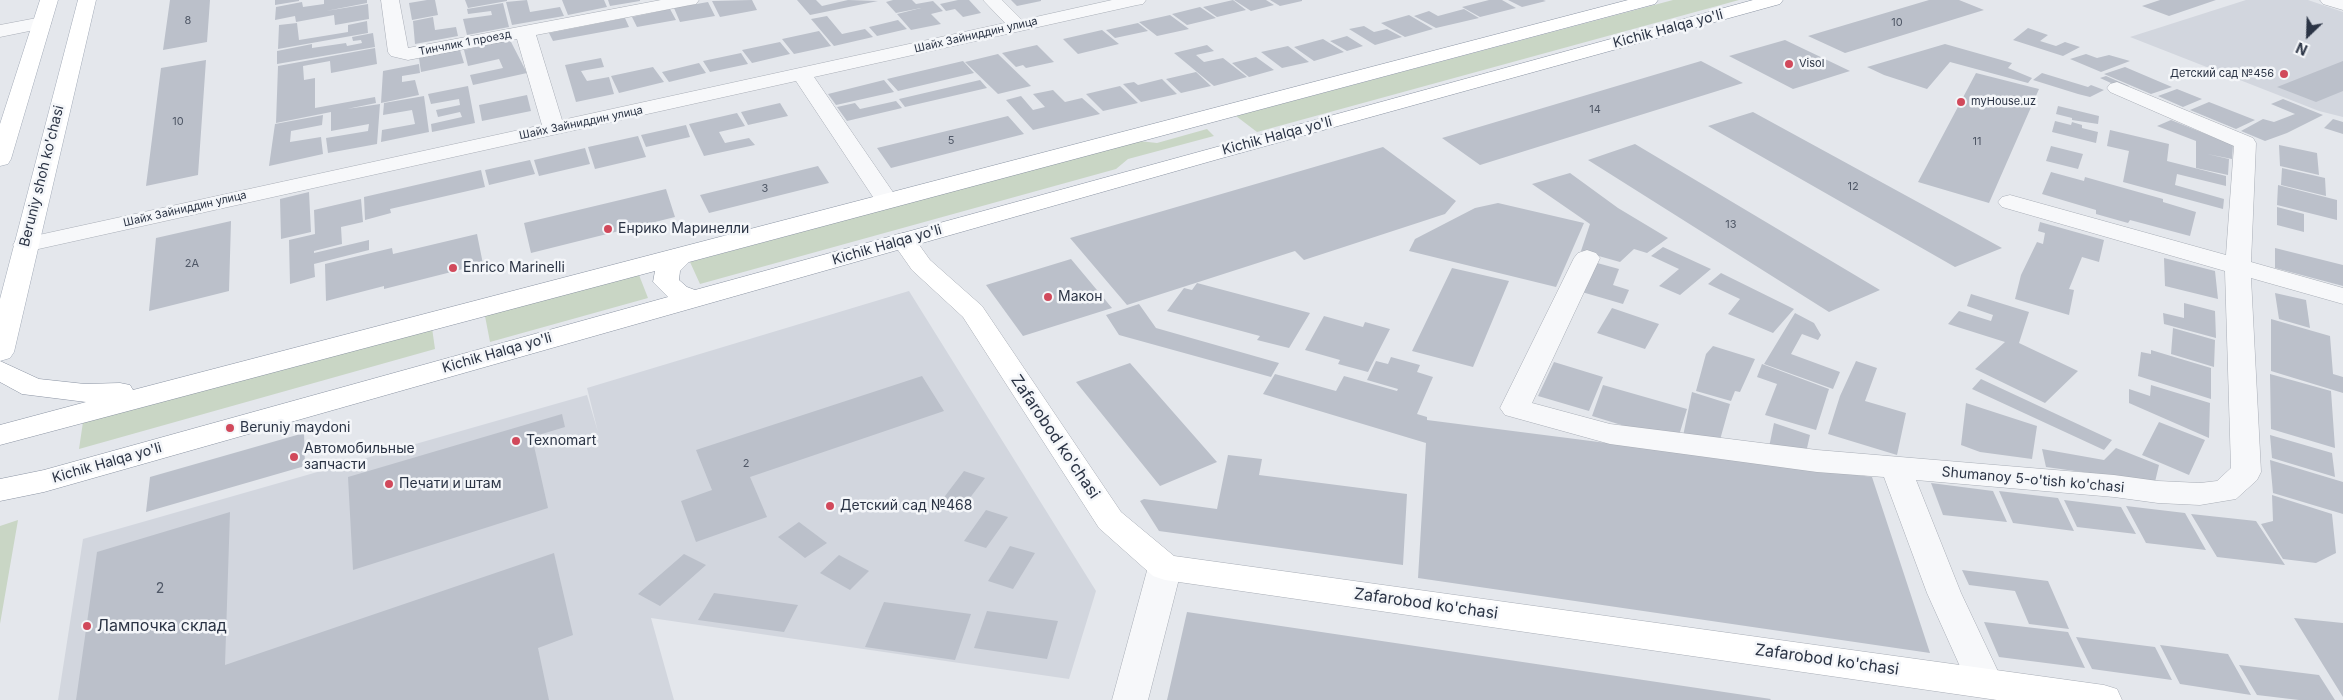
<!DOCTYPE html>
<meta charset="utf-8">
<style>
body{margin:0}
#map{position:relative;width:2343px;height:700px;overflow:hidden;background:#e4e7ec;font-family:Inter,sans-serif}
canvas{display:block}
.north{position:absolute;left:2283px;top:10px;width:50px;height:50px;-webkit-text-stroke:4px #f4f6f9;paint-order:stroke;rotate:204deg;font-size:14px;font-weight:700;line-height:20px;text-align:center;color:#2b3445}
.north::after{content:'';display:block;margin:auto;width:18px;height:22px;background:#2b3445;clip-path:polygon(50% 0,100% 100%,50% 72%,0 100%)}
</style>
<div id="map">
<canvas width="2343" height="700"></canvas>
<div class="north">N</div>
</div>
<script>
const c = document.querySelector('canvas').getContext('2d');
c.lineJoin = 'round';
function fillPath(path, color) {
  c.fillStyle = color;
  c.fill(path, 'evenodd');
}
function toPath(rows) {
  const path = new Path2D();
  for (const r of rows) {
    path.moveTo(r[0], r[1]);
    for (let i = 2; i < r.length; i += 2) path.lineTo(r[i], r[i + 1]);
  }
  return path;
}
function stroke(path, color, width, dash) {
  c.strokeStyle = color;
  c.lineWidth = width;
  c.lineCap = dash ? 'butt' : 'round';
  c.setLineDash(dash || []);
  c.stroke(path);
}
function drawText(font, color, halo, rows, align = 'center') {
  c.font = font + ' Inter,sans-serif';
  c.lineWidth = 5;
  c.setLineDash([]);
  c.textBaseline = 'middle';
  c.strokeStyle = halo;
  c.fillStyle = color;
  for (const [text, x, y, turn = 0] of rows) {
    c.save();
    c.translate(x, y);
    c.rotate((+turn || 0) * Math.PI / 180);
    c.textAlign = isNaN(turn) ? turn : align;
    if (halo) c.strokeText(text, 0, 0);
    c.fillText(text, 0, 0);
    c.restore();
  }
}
fillPath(toPath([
 [2246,0,2308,0,2343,12,2343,117,2319,111,2130,37],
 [909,291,1096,591,1069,679,651,618,674,700,58,700,83,539,587,395,598,432,587,388]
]), '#d2d6de');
fillPath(toPath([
 [1673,0,1739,0,1257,132,1236,116],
 [1207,129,1214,136,1128,159,1116,169,700,284,690,262,1139,141,1157,143],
 [639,275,648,298,490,342,485,316],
 [432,328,435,349,79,449,83,422],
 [18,520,0,624,0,526]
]), '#c9d6c5');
fillPath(toPath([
 [170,0,210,0,207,42,163,50],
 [275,0,299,0,299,1,275,5],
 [324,0,367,0,367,3,326,11,368,4,369,19,335,25,334,15,296,22,295,16,275,20,276,7,302,2,303,7,324,4],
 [427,0,435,0,438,15,412,20,409,3],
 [465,0,507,0,507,1,468,8],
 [527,0,530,12,560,7,564,16,512,25,506,2],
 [562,0,604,0,607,7,568,15],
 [608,0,640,0,640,1,610,6],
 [752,0,757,10,720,17,712,1],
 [797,0,816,0,822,6,848,0,878,1,810,15],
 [893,0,912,0,916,4,933,1,943,11,931,14,941,24,911,30,897,14,921,8,896,13,886,2],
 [958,0,969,0,981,13,963,17,955,9,946,11,940,4],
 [1011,0,1041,0,1041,1,1017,6],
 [1233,0,1246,10,1217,17,1203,7],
 [1234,0,1266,0,1274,5,1251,11],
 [1270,0,1302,0,1302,1,1280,6],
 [1489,0,1502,0,1516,8,1480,17,1462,7],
 [1508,0,1543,0,1546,1,1522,7],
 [1929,0,1959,0,1984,10,1845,53,1808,36],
 [2160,0,2216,0,2169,16,2142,6],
 [708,2,715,16,680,22,674,8],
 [503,3,509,27,467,35,463,19,492,15,491,11,468,14,467,9],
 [1200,7,1216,18,1187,25,1172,14],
 [670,9,676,20,637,27,632,17],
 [1464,9,1479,18,1436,28,1414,16,1429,11,1438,16],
 [1170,15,1189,29,1157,36,1139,22],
 [1409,15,1433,29,1405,37,1381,23],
 [827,16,842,34,865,29,873,37,834,46,811,19],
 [433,17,435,30,456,27,458,36,415,44,413,21],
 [625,18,629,27,553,41,549,33],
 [898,20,907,29,877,36,869,27],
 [367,21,368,33,278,49,279,25,297,23,299,40,348,32,348,25],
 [1138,23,1148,31,1115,38,1106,30],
 [1364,26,1374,32,1387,29,1402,37,1375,45,1349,29],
 [2028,28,2048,35,2040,41,2056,46,2065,42,2080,47,2063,56,2013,40],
 [1102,30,1119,44,1078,54,1063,39],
 [819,31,831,46,794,54,782,39],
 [373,33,375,47,277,64,277,51,312,44,312,48,346,43,347,46,362,43,361,40,353,41,352,37],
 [1347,36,1363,46,1347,51,1330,41],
 [1323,39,1344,52,1314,61,1294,47],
 [510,40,527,73,473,85,470,75,503,68,499,59,468,66,464,50],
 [1785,40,1850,71,1793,89,1729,56],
 [780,42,790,54,752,63,742,50],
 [1945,44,2012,63,2008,68,2032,78,2028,83,1950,62,1927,89,1884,75,1867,67],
 [1037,45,1054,62,1026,68,1023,65,1016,67,1002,53],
 [1207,45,1214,51,1196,55,1204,62,1223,58,1247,77,1214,86,1174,53],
 [1288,46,1309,62,1282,68,1261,52],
 [375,48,377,64,331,73,330,61,303,66,304,80,315,78,315,108,375,97,376,103,347,109,380,104,377,144,328,153,326,138,368,131,369,124,331,131,331,112,276,123,278,66],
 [460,50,464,63,421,72,419,58],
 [741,53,748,64,710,72,703,61],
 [998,54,1031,86,998,94,965,62],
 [2086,54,2097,58,2109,55,2130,61,2101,72,2070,59],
 [1256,57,1274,70,1249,77,1232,63],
 [601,58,604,67,581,71,587,81,609,77,614,94,576,102,565,65],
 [206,60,198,175,146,186,161,68],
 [963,61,974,73,898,91,887,79],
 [1701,61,1743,83,1480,165,1442,138],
 [2343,61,2343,91,2316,102,2277,87],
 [699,63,706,73,669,82,662,72],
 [419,64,420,73,402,76,402,82,415,80,419,95,381,103,383,71],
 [653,67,664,82,619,93,611,76],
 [2125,67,2172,87,2151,94,2104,74],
 [1196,72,1211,86,1181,93,1166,79],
 [1976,73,2039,89,1989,203,1918,182],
 [2042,73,2088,87,2091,85,2104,90,2090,97,2078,94,2033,80],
 [2106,76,2129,86,2122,88,2100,78],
 [1162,79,1177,94,1141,102,1123,84,1134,82,1138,85],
 [884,80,894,92,836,105,828,94],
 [980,80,987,88,905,107,899,99],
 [468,86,475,123,432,132,431,124,462,117,460,112,438,117,436,110,460,105,459,99,431,104,428,94],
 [1120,86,1138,103,1103,111,1086,94],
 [2177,89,2202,99,2183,107,2158,96],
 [1053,90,1065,102,1082,98,1100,114,1033,130,1006,100,1021,96,1033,110,1045,107,1033,94],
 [527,95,531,111,482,121,479,105],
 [424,96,429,132,381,142,382,130,415,124,412,110,383,115,384,103],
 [2283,99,2323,115,2287,133,2265,141,2241,131,2263,119,2274,122,2295,114,2271,104],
 [896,101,902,108,847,121,837,107,855,103,860,109],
 [2209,102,2255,120,2236,129,2190,110],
 [780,103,788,116,748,125,741,112],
 [2058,106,2099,116,2098,124,2072,120,2072,118,2056,114],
 [1753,112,2002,248,1955,267,1708,126],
 [737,113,745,126,719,132,725,143,749,138,755,145,704,156,689,124],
 [323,115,322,125,291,131,290,142,321,137,323,154,269,166,275,124],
 [1008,116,1024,134,891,168,877,148],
 [2333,119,2343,122,2343,134,2324,128],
 [2171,120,2233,145,2232,159,2207,154,2229,159,2228,175,2196,168,2196,141,2157,126],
 [2055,121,2071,125,2072,122,2082,125,2082,128,2098,132,2096,143,2052,132],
 [686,125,690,137,646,147,641,135],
 [2110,130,2169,144,2167,161,2226,176,2226,186,2177,174,2175,185,2224,199,2223,209,2123,182,2129,151,2107,146],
 [638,136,646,157,595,169,588,147],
 [1635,144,1880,290,1829,312,1588,160],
 [2279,145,2317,153,2319,175,2280,166],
 [2051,146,2083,154,2078,169,2046,161],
 [1383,147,1456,201,1445,214,1304,260,1295,251,1127,305,1070,238],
 [585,148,590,164,539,176,534,160],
 [530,160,535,174,489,185,485,170],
 [818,166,829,183,709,213,700,195],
 [2282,168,2325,178,2326,196,2281,185],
 [481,170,485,187,390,209,391,213,365,220,364,197],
 [2051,172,2084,181,2085,177,2163,199,2163,202,2196,212,2190,236,2130,220,2128,223,2096,214,2096,210,2042,194],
 [1570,173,1618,208,1668,238,1647,253,1634,249,1620,262,1581,251,1590,224,1532,184],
 [2278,185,2337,200,2337,220,2277,205],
 [666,189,675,217,531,253,524,223],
 [309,192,311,232,281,239,280,199],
 [361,199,363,222,341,227,342,244,314,251,314,253,369,240,369,250,314,264,315,277,290,284,289,240,315,234,314,210],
 [1498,203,1584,223,1556,287,1409,251,1415,239,1475,208],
 [2277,207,2304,214,2304,232,2277,225],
 [231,221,229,291,149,311,156,238],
 [2040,222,2104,240,2099,262,2082,257,2069,289,2074,290,2069,315,2015,299,2021,275,2037,242,2043,244,2045,233,2038,231],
 [477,234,483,264,384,289,384,286,326,301,325,264,392,248,393,254],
 [1663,247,1711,269,1680,295,1659,286,1679,269,1651,256],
 [2275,248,2343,265,2343,286,2275,268],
 [2164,258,2215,271,2218,299,2165,286],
 [1071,259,1112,308,1023,336,986,285],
 [1590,261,1619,269,1613,285,1629,290,1623,304,1575,290],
 [1452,268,1509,281,1473,367,1412,351],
 [1721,273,1794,309,1773,333,1728,314,1740,299,1708,284],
 [1197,283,1310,313,1289,348,1257,340,1260,336,1167,311,1184,288,1192,290],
 [2275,293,2306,300,2310,328,2279,319],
 [1971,294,2029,312,2019,343,2078,371,2045,403,1975,369,2005,342,1948,324,1959,311,1991,321,1993,315,1967,306],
 [2184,303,2215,311,2216,338,2164,324,2163,313,2184,318],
 [1139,304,1156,328,1279,363,1271,377,1119,335,1106,315],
 [1612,308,1659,324,1645,349,1597,333],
 [1795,313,1814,323,1821,335,1818,340,1802,334,1791,354,1840,372,1833,389,1764,364],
 [1324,316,1363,327,1365,322,1390,329,1368,372,1338,364,1340,360,1305,350],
 [2271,319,2330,336,2333,374,2343,377,2343,393,2271,371],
 [2173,328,2215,340,2214,367,2171,354],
 [1713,346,1755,359,1740,392,1735,391,1731,401,1696,391,1706,354],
 [2151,350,2211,368,2211,399,2138,376,2141,352,2151,354],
 [1391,357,1420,365,1417,372,1433,377,1417,414,1427,417,1427,420,1872,477,1930,653,1418,578,1426,443,1263,394,1275,374,1336,391,1344,376,1397,391,1398,389,1367,380,1376,361,1388,364],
 [1856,361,1877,368,1865,401,1906,413,1897,455,1828,434,1840,396],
 [1554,362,1603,377,1589,411,1538,396],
 [1130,363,1217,462,1160,486,1076,382],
 [1762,364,1829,389,1816,430,1765,415,1777,384,1757,377],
 [2270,374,2331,391,2335,448,2271,429],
 [922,376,944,411,750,477,767,517,696,542,681,501,712,490,696,450],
 [1981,379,2112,440,2104,450,1972,389],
 [1603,385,1687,409,1677,442,1592,416],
 [2151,385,2210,403,2209,438,2129,403,2129,389,2150,396],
 [1692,392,1730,404,1718,447,1682,441],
 [1966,403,2037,426,2032,459,1980,452,1961,445],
 [562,414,565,427,532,437,548,508,353,570,348,477],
 [2159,422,2205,440,2189,475,2142,455],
 [1774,423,1810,435,1805,457,1768,452],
 [304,433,305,466,146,512,150,477],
 [2270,435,2332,453,2335,477,2272,458],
 [2116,448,2159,465,2155,482,2046,467,2042,449,2104,460],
 [1228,455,1262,459,1259,475,1407,494,1403,565,1159,531,1140,501,1144,499,1217,509],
 [2270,460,2343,482,2343,514,2273,493],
 [964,471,985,478,963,507,942,500],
 [1931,483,1993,491,2007,522,1943,515],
 [1999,491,2058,498,2074,531,2013,523],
 [2272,495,2332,514,2336,553,2316,563,2283,559,2261,524,2273,521],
 [2064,500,2121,507,2136,534,2077,527],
 [2126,506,2185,513,2206,550,2146,543],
 [986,510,1008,517,986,548,964,541],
 [230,512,225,665,554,553,573,635,538,648,549,700,76,700,97,552],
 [2191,514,2256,521,2285,565,2217,557],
 [799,522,827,543,805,558,778,537],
 [1010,546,1035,553,1013,589,988,581],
 [684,554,706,565,660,606,638,594],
 [839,555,869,571,850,590,820,573],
 [1962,570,2048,581,2069,629,2029,624,2015,591,1969,585],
 [714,593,798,605,784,632,698,620],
 [884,602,971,614,955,660,865,647],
 [987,611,1058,621,1047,659,974,648],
 [1187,612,1771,699,1770,700,1167,700],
 [2294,618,2343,623,2343,697],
 [1984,622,2068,632,2085,668,1999,657],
 [2076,637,2155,647,2172,680,2092,669],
 [2160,645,2228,654,2251,695,2180,684],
 [2239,665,2319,675,2335,700,2299,700,2257,695]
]), '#bbc0ca');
const street = toPath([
 [381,0,399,0,408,48,661,0,699,0,696,4,690,5,536,35,562,120,1005,23,983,0,1002,0,1022,20,1112,0,1146,0,1143,4,1137,5,814,77,899,201,895,206,887,208,879,206,796,81,25,252,16,250,13,245,16,240,25,238,542,125,517,39,408,60,391,56,388,52,381,0],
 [2320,0,2343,0,2343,10,2323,4,2320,0],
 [42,17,49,19,51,23,49,27,0,37,0,25,42,17],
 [2117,82,2253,138,2256,143,2251,262,2343,288,2343,304,2251,278,2261,472,2257,480,2236,499,2200,505,2158,503,2114,497,1916,480,1961,593,2003,682,1998,693,1985,697,1972,693,1927,593,1884,477,1817,472,1610,444,1505,415,1500,408,1574,258,1578,253,1587,250,1596,253,1600,258,1532,403,1610,424,1817,450,2114,475,2158,481,2200,483,2217,481,2231,468,2225,271,2002,207,1998,202,2002,197,2010,195,2226,255,2234,146,2110,92,2107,88,2110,84,2117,82],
 [1165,554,1177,558,1182,567,1148,700,1112,700,1148,567,1153,558,1165,554]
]);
const secondary = toPath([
 [903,233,912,235,930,260,982,306,1121,512,1174,556,2104,685,2117,689,2122,700,1997,700,1165,580,1153,576,1099,528,963,317,912,270,891,240,894,235,903,233]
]);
const primary = toPath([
 [40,0,58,0,11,159,8,164,0,166,0,124,40,0],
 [78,0,96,0,14,352,10,358,0,361,0,299,78,0]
]);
const highway = toPath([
 [1628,0,1658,0,1655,4,689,262,680,271,679,280,687,287,695,290,1753,0,1783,0,1780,4,1222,158,44,492,0,501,0,479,44,470,668,297,653,282,655,271,0,445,0,425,86,402,22,394,0,382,0,361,39,379,85,384,120,383,130,385,133,390,1628,0]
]);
stroke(street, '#a9aeb7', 1);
stroke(secondary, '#a9aeb7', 1);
stroke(primary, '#a3abb8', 1);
stroke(highway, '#8b94a3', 1);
fillPath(street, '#f7f8fa');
fillPath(secondary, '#fff');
fillPath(primary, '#fff');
fillPath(highway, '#fff');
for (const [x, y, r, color] of [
 [1789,64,5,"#d1495b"],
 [2284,74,5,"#d1495b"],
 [1961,102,5,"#d1495b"],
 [608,229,5,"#d1495b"],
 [453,268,5,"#d1495b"],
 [1048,297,5,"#d1495b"],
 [230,428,5,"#d1495b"],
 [516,441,5,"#d1495b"],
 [294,457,5,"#d1495b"],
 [389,484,5,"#d1495b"],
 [830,506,5,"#d1495b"],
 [87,626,5,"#d1495b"]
]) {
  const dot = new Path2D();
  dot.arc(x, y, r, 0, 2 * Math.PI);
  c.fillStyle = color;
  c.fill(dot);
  stroke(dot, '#f4f6f9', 2);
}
drawText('11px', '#4f5766', null, [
 ["8",188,21],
 ["10",1897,23],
 ["14",1595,110],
 ["10",178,122],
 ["5",951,141],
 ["11",1977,142],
 ["12",1853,187],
 ["3",765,189],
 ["13",1731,225],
 ["2А",192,264],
 ["2",746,464]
]);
drawText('11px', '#2b3445', '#f4f6f9', [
 ["Шайх Зайниддин улица",976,35,-13],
 ["Тинчлик 1 проезд",465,43,-11],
 ["Шайх Зайниддин улица",581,123,-12],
 ["Шайх Зайниддин улица",185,209,-13]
]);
drawText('11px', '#2b3445', '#f4f6f9', [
 ["Visol",1799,64],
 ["Детский сад №456",2274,74,"right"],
 ["myHouse.uz",1971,102]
], 'left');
drawText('14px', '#2b3445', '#f4f6f9', [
 ["Kichik Halqa yo'li",1668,29,-15],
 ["Kichik Halqa yo'li",1277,136,-15],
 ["Beruniy shoh ko'chasi",42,176,-76],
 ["Kichik Halqa yo'li",887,245,-16],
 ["Kichik Halqa yo'li",497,353,-16],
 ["Kichik Halqa yo'li",107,463,-16],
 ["Shumanoy 5-o'tish ko'chasi",2033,480,5]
]);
drawText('14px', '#2b3445', '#f4f6f9', [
 ["Енрико Маринелли",618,229],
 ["Enrico Marinelli",463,268],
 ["Макон",1058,297],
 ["Beruniy maydoni",240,428],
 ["Texnomart",526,441],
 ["Автомобильные",304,449],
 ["запчасти",304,465],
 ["Печати и штам",399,484],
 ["Детский сад №468",840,506]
], 'left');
drawText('14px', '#4f5766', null, [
 ["2",160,589]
]);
drawText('16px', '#2b3445', '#f4f6f9', [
 ["Zafarobod ko'chasi",1055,437,56],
 ["Zafarobod ko'chasi",1426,604,8],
 ["Zafarobod ko'chasi",1827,660,8]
]);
drawText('16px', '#2b3445', '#f4f6f9', [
 ["Лампочка склад",97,626]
], 'left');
</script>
